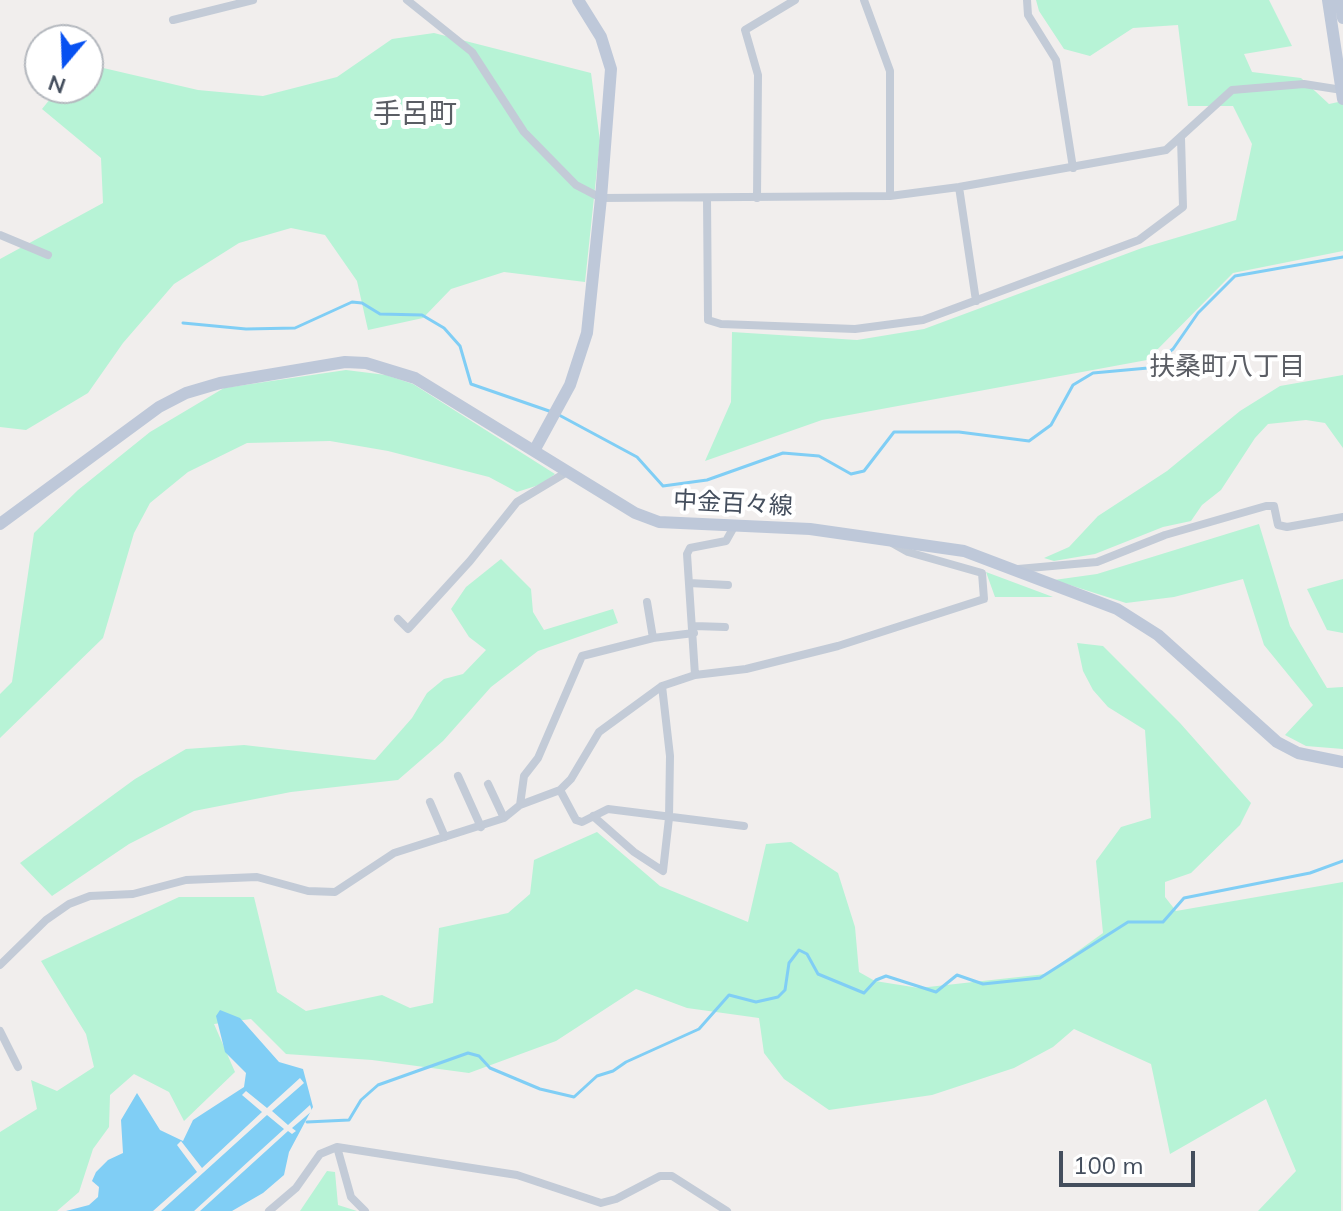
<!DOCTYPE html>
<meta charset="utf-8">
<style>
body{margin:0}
#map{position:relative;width:1343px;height:1211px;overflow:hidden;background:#f1eeed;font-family:Mulish,sans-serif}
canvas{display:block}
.north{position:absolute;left:24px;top:24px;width:80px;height:80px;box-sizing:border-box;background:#fff;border:2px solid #b4b8be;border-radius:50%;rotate:199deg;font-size:22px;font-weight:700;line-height:32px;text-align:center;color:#444e5d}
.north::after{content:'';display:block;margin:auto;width:28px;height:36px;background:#0751f1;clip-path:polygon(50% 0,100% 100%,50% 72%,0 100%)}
.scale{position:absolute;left:1059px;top:1151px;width:136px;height:36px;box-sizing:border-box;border:4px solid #444e5d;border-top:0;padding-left:10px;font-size:24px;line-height:28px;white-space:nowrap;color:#444e5d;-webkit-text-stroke:6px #fff;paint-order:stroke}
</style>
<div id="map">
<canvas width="1343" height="1211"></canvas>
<div class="north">N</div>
<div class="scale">100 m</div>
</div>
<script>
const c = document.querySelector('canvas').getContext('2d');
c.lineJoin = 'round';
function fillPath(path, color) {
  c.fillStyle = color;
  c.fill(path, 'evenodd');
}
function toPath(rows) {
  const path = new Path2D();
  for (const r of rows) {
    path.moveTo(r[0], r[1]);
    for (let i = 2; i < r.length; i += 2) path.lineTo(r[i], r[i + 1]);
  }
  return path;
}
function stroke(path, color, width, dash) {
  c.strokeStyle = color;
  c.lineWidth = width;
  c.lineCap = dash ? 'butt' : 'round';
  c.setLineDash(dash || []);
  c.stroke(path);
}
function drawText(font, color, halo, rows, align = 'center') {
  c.font = font + ' Mulish,"Noto Sans JP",sans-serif';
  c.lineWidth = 8;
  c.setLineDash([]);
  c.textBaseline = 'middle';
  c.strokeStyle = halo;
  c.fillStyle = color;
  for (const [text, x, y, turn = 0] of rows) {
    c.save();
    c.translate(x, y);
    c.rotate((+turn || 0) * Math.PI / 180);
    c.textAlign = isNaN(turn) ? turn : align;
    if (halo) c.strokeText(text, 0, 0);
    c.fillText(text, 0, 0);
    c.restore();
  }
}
fillPath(toPath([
 [1036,0,1269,0,1292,46,1244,54,1252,72,1301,78,1329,104,1343,101,1343,251,1233,273,1147,360,822,420,705,461,731,402,732,332,857,340,924,329,1142,248,1236,220,1252,144,1233,106,1188,106,1178,25,1133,28,1090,56,1064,49,1039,11],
 [434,33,591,73,600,141,585,282,504,272,451,289,423,318,368,330,357,281,325,235,291,228,239,243,174,284,123,343,88,393,26,430,0,427,0,259,103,203,101,158,42,109,59,88,88,88,88,71,99,67,198,90,263,96,337,77,392,39],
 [346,370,386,375,413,384,555,474,542,484,517,492,489,477,388,451,330,441,247,443,188,472,150,503,134,533,103,638,0,738,0,694,12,682,34,533,78,490,150,432,224,388],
 [1343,375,1343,448,1325,423,1306,420,1268,424,1255,438,1221,490,1202,505,1191,521,1163,527,1095,554,1054,561,1044,558,1069,547,1098,516,1167,471,1240,411,1280,386],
 [1259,524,1290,626,1327,688,1343,687,1343,749,1306,746,1285,735,1313,705,1264,645,1243,579,1174,597,1126,603,1054,580,1097,574],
 [501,559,531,589,533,612,544,630,613,609,618,623,538,651,491,687,443,741,398,780,291,792,194,811,129,844,52,896,20,863,135,779,186,749,244,745,375,760,412,718,427,693,444,679,463,674,486,650,469,637,451,609,466,587],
 [986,572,1053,597,995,597],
 [1343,579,1343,633,1327,630,1307,589],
 [1077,643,1103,646,1180,723,1251,803,1240,825,1191,873,1165,882,1165,897,1176,911,1343,882,1341,1211,1258,1211,1296,1171,1266,1099,1170,1154,1151,1064,1074,1029,1053,1047,1014,1068,932,1095,829,1110,784,1079,764,1053,759,1018,687,1008,636,989,556,1041,469,1073,372,1060,286,1054,251,1019,214,1024,235,1072,184,1121,169,1092,134,1074,110,1095,109,1127,93,1149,79,1192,57,1211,0,1211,0,1132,37,1109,31,1080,57,1091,94,1067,86,1034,41,961,179,897,254,897,277,992,306,1011,382,995,410,1008,433,1003,439,928,508,913,530,894,534,860,597,832,660,886,748,922,766,844,791,842,838,873,855,927,859,972,875,981,919,988,1046,974,1103,933,1096,861,1121,827,1151,818,1145,730,1108,707,1093,690,1083,671],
 [327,1171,335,1172,338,1205,357,1211,300,1211]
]), '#b7f3d6');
fillPath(toPath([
 [220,1010,240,1018,279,1062,303,1069,313,1107,289,1152,284,1175,263,1193,232,1211,66,1211,89,1205,98,1197,99,1187,92,1181,96,1172,108,1160,123,1153,121,1120,137,1093,160,1130,183,1141,193,1120,244,1087,246,1073,225,1052,216,1016]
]), '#80cef5');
fillPath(toPath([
 [300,1078,304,1083,272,1111,288,1125,310,1105,312,1111,292,1128,296,1131,292,1134,288,1131,200,1211,194,1211,284,1129,267,1115,161,1211,153,1211,197,1172,177,1145,181,1141,202,1168,262,1112,242,1095,246,1091,267,1108]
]), '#f1eeed');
stroke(toPath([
 [183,323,246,329,295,328,352,302,362,303,380,314,422,315,444,328,460,346,471,384,552,412],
 [559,415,637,457,663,486,707,480,783,453,819,456,851,474,864,471,894,432,959,432,1029,441,1051,425,1073,385,1093,373,1148,368,1173,349,1198,313,1235,276,1343,257],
 [307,1122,349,1120,361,1100,378,1085,468,1053,479,1056,490,1068,540,1089,574,1097,597,1076,613,1071,626,1062,699,1029,729,995,756,1002,778,997,785,990,789,963,799,950,807,954,818,974,864,993,876,980,886,976,936,992,957,975,983,984,1040,978,1128,922,1163,922,1184,898,1310,873,1343,861]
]), '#80cef5', 3);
stroke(toPath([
 [407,0,472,52,524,132,576,185,601,198,890,196,959,187,1166,150,1232,90,1304,84,1342,90],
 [864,0,890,71,890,196],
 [1027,0,1028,15,1056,60,1073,168],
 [173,20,253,0],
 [959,187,976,301],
 [707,198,708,320,721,324,855,329,923,320,1139,240,1183,207,1181,138],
 [757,198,758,75,745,30,795,0],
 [0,235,48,255],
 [1018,569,1097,562,1165,535,1266,506,1274,506,1278,525,1287,527,1343,517],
 [689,583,728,585],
 [647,602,653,638],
 [398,619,408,629,470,561,517,502,567,472],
 [694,626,725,627],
 [695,675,687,554,690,548,726,541,735,525],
 [458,776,481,827],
 [488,784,504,818],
 [560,790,576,820,582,822,608,809,744,826],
 [430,802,445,837],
 [520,805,524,776,538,758,582,656,653,638,694,633],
 [593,816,634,852,663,871,669,818,670,756,662,686],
 [0,965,46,920,69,904,90,896,133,894,186,880,257,877,308,891,335,892,394,853,504,818,520,805,560,790,571,779,599,732,662,686,695,675,746,669,838,646,984,599,982,573,908,552,892,543],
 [0,1031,18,1067],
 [337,1147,351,1197,365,1211],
 [269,1211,296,1188,320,1154,337,1147,517,1175,601,1203,616,1199,660,1176,672,1176,727,1211]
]), '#c3cbd7', 8);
stroke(toPath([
 [1328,0,1343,99],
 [1340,0,1343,18],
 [534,451,570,385,587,333,601,198,611,69,601,37,578,0],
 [0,524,159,407,186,393,220,383,345,362,366,363,415,378,635,513,659,522,810,529,964,551,1117,609,1158,635,1277,742,1298,753,1343,762]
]), '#bec8d9', 12);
drawText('24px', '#444e5d', '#fff', [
 ["中金百々線",733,504,3]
]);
drawText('26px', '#5a5d64', '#fff', [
 ["扶桑町八丁目",1227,367]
]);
drawText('28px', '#5a5d64', '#fff', [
 ["手呂町",415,115]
]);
</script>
